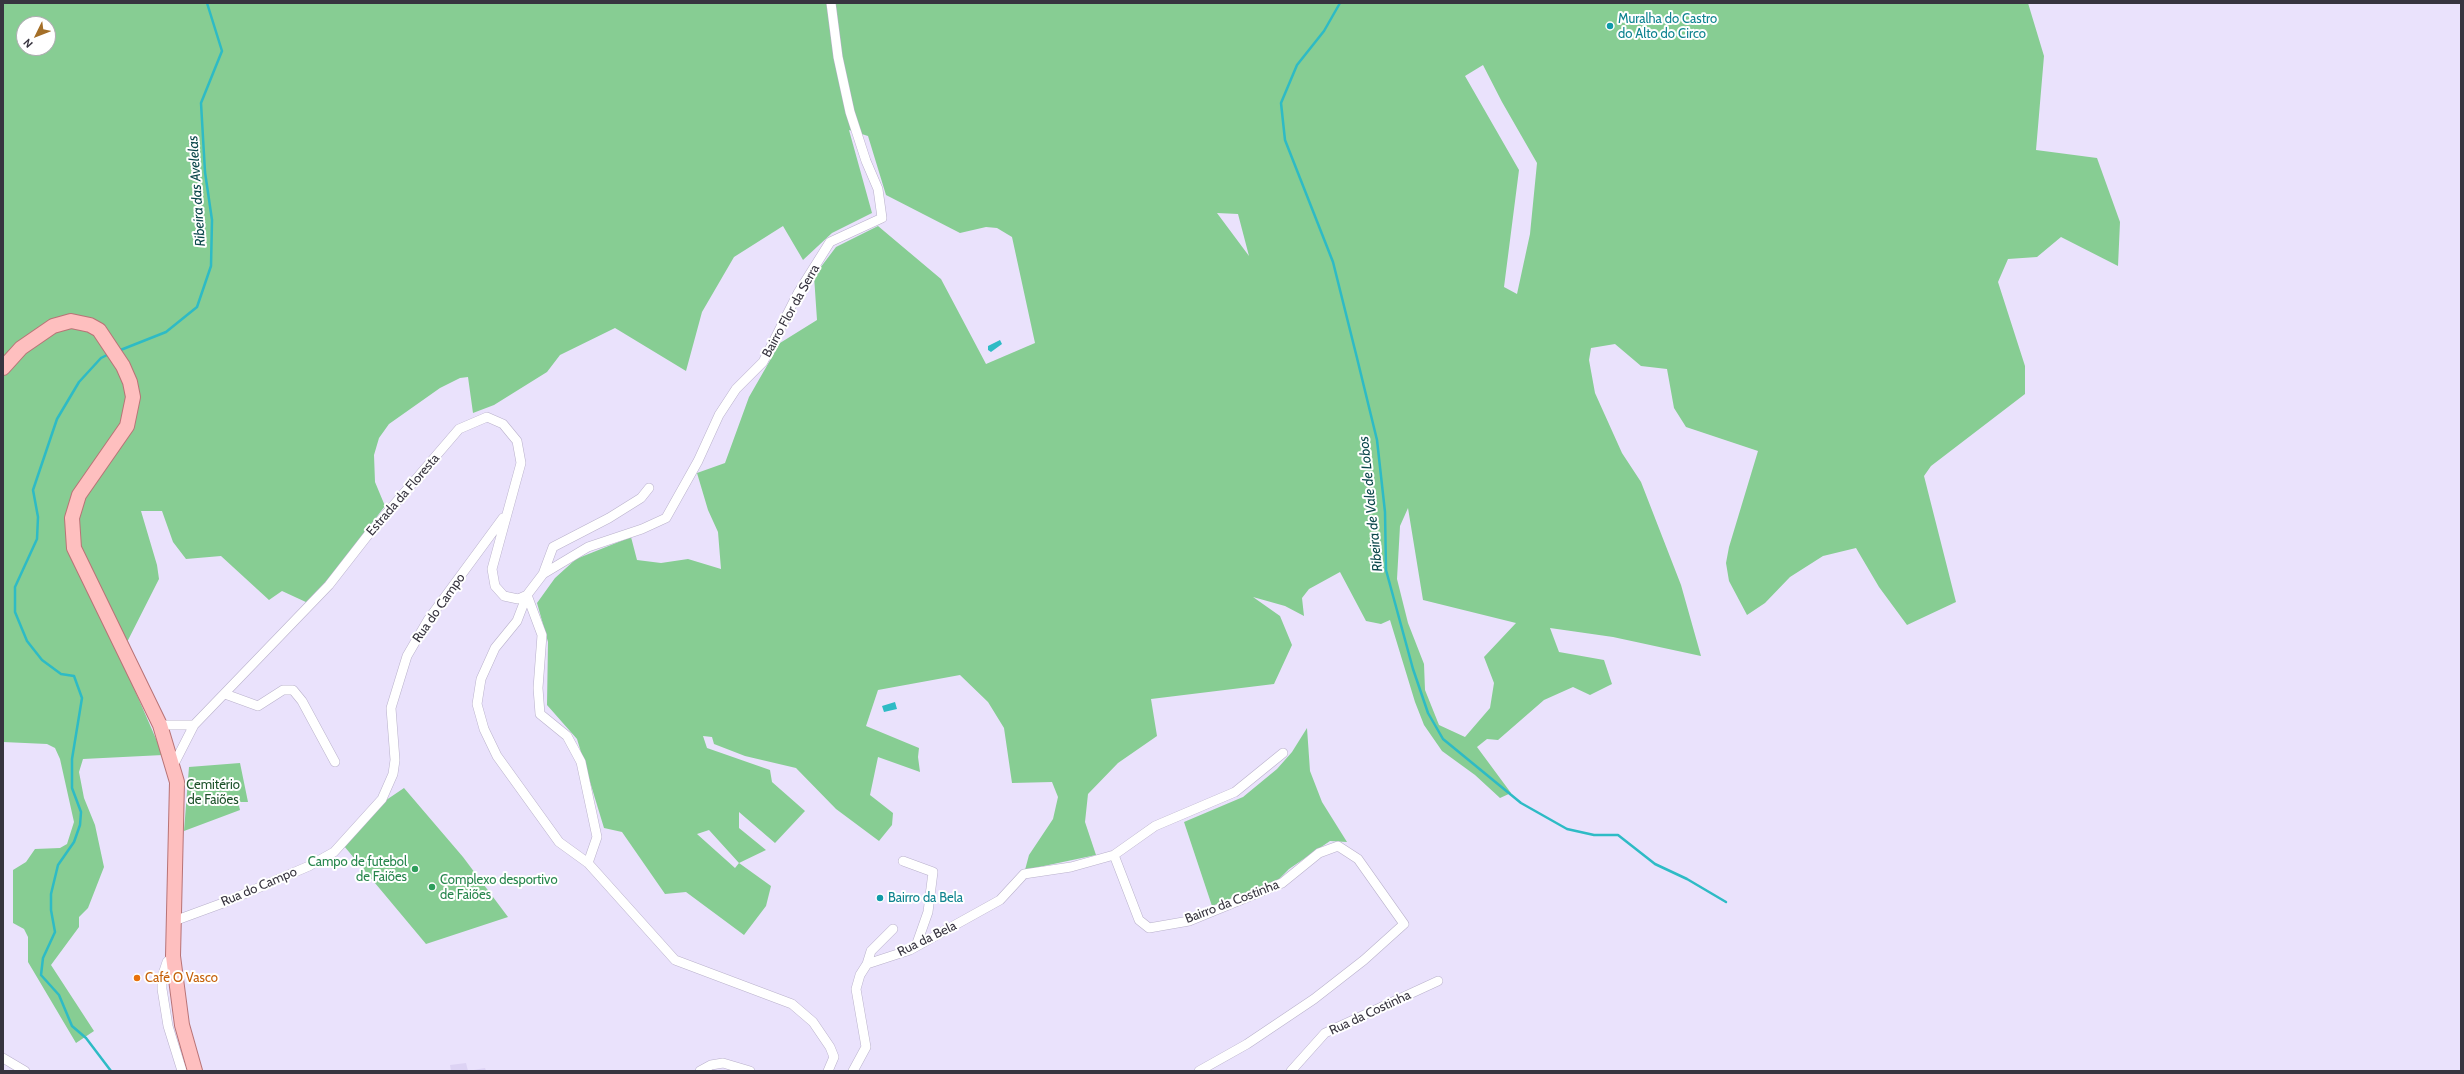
<!DOCTYPE html>
<meta charset="utf-8">
<style>
body{margin:0}
#map{position:relative;width:2464px;height:1074px;overflow:hidden;background:#eae2fc;font-family:Cabin,sans-serif}
canvas{display:block}
.frame{position:absolute;inset:0;border:4px solid #37343f;pointer-events:none}
.north{position:absolute;left:16px;top:16px;width:40px;height:40px;box-sizing:border-box;background:#fff;border:1px solid #afaeb2;border-radius:50%;rotate:227deg;font-size:11px;font-weight:700;line-height:16px;text-align:center;color:#37343f}
.north::after{content:'';display:block;margin:auto;width:14px;height:18px;background:#a46f28;clip-path:polygon(50% 0,100% 100%,50% 72%,0 100%)}
</style>
<div id="map">
<canvas width="2464" height="1074"></canvas>
<div class="frame"></div>
<div class="north">N</div>
</div>
<script>
const c = document.querySelector('canvas').getContext('2d');
c.lineJoin = 'round';
function fillPath(path, color) {
  c.fillStyle = color;
  c.fill(path, 'evenodd');
}
function toPath(rows) {
  const path = new Path2D();
  for (const r of rows) {
    path.moveTo(r[0], r[1]);
    for (let i = 2; i < r.length; i += 2) path.lineTo(r[i], r[i + 1]);
  }
  return path;
}
function stroke(path, color, width, dash) {
  c.strokeStyle = color;
  c.lineWidth = width;
  c.lineCap = dash ? 'butt' : 'round';
  c.setLineDash(dash || []);
  c.stroke(path);
}
function drawText(font, color, halo, rows, align = 'center') {
  c.font = font + ' Cabin,sans-serif';
  c.lineWidth = 4;
  c.setLineDash([]);
  c.textBaseline = 'middle';
  c.strokeStyle = halo;
  c.fillStyle = color;
  for (const [text, x, y, turn = 0] of rows) {
    c.save();
    c.translate(x, y);
    c.rotate((+turn || 0) * Math.PI / 180);
    c.textAlign = isNaN(turn) ? turn : align;
    if (halo) c.strokeText(text, 0, 0);
    c.fillText(text, 0, 0);
    c.restore();
  }
}
fillPath(toPath([
 [466,1063,468,1071,485,1068,486,1071,451,1071,450,1065]
]), '#ddd3f4');
fillPath(toPath([
 [3,3,2028,3,2044,56,2036,150,2097,158,2120,222,2118,266,2061,237,2037,257,2008,259,1998,282,2025,366,2025,394,1931,466,1924,476,1956,602,1907,625,1879,587,1856,548,1823,556,1790,577,1765,603,1747,615,1729,581,1726,563,1729,547,1758,451,1686,427,1674,408,1667,369,1641,366,1615,344,1591,348,1589,360,1595,393,1622,453,1641,482,1681,585,1701,656,1613,637,1550,628,1559,652,1604,660,1612,684,1590,695,1573,687,1544,700,1498,740,1487,739,1477,747,1511,793,1500,798,1475,775,1442,751,1424,725,1415,702,1390,620,1381,624,1366,621,1340,572,1309,589,1302,598,1304,616,1285,606,1253,597,1280,616,1292,645,1274,684,1151,699,1157,736,1118,763,1088,794,1085,822,1096,855,1025,870,1029,855,1053,819,1058,797,1052,782,1012,783,1004,728,988,702,960,675,878,690,866,726,919,748,918,757,920,772,878,757,870,795,893,813,892,825,879,841,836,809,796,768,745,756,714,744,712,737,703,736,707,748,770,770,772,782,805,811,775,843,739,812,739,828,766,850,739,863,771,886,766,906,744,935,686,892,665,894,622,832,604,828,577,739,547,705,548,642,537,603,555,578,576,559,631,537,637,560,661,563,688,559,721,569,718,532,708,510,697,473,725,463,749,397,780,343,817,320,814,276,836,247,878,226,941,279,986,364,1035,343,1012,237,997,228,986,227,960,233,886,195,868,136,849,130,872,213,832,233,803,260,783,226,734,257,702,312,686,371,615,328,560,355,547,372,494,405,473,413,468,377,460,378,440,388,389,424,379,438,374,455,375,482,385,506,326,583,308,603,282,591,269,600,221,556,186,559,173,542,162,511,141,511,157,565,159,579,120,656,163,755,83,759,79,772,84,798,95,825,104,867,88,908,79,917,79,927,51,965,94,1031,76,1043,28,962,28,937,24,929,13,923,13,870,26,862,35,849,60,848,67,844,74,822,60,759,55,748,47,744,3,742],
 [24,24,48,24,48,48,24,48],
 [1483,65,1502,102,1537,163,1530,234,1517,294,1504,287,1519,170,1465,76],
 [1217,213,1238,214,1249,256],
 [1408,508,1423,600,1516,623,1484,657,1494,683,1490,708,1465,737,1439,725,1425,690,1424,664,1408,623,1397,579,1400,526],
 [709,830,739,863,735,868,697,834],
 [1307,728,1310,771,1322,802,1347,842,1330,841,1289,869,1278,880,1212,906,1184,822,1243,797,1277,769,1292,752],
 [240,763,248,802,238,802,240,810,184,831,189,767],
 [404,788,463,857,508,917,426,944,339,840,373,809]
]), '#87cd93');
fillPath(toPath([
 [1000,340,1002,344,991,352,988,350,988,346],
 [895,702,897,709,884,712,882,706]
]), '#2ebbc5');
stroke(toPath([
 [1340,3,1324,31,1297,65,1281,103,1285,140,1333,262,1357,358,1377,440,1385,512,1386,570,1413,669,1428,713,1443,739,1521,803,1567,829,1594,835,1618,835,1655,864,1687,879,1726,902],
 [118,351,166,332,197,307,211,266,212,220,205,172,201,103,222,51,207,3],
 [109,354,101,358,79,382,57,419,33,490,38,517,37,539,15,587,15,612,27,641,42,660,61,674,74,676,82,698,72,759,72,788,81,812,80,825,74,842,58,865,51,894,51,910,55,932,43,958,41,975,59,995,72,1026,86,1038,111,1071]
]), '#2ebbc5', 2.5);
const minor = toPath([
 [543,574,553,547,609,518,641,498,649,488],
 [527,595,542,635,538,688,540,714,567,736,581,762,597,837,588,863,675,960,792,1004,813,1022,830,1047,834,1057,828,1071],
 [225,694,258,706,283,690,293,690,302,701,335,762],
 [160,725,194,725,329,585,368,535,459,429,487,417,503,424,517,441,521,463,492,569,495,586,504,596,518,599,527,595],
 [173,766,194,725],
 [1114,855,1155,826,1235,792,1283,753],
 [903,861,933,872,928,912,916,946],
 [588,863,559,842,497,756,484,729,477,704,481,679,495,648,517,621,527,595,543,574,588,547,642,529,666,518,698,461,719,415,736,389,763,362,798,293,830,242,882,218,878,189,866,161,850,112,838,57,831,3],
 [174,921,223,903,309,866,334,852,382,799,393,774,395,760,391,708,407,656,428,620,503,518],
 [173,956,167,962,162,977,162,989,168,1026,182,1071],
 [867,964,871,951,893,929],
 [3,1058,25,1071],
 [700,1071,711,1065,723,1063,750,1071],
 [853,1071,866,1047,856,989,860,975,867,964,910,950,1000,900,1024,874,1071,867,1114,855,1139,920,1149,928,1189,921,1282,883,1319,853,1338,846,1358,859,1404,924,1364,960,1314,999,1247,1044,1199,1071],
 [1291,1071,1325,1033,1438,981]
]);
const primary = toPath([
 [3,368,21,348,53,326,71,321,90,325,99,330,123,366,130,382,133,397,127,426,79,495,72,518,74,548,160,725,177,782,173,956,182,1025,195,1071]
]);
stroke(minor, '#b9b1cb', 10);
stroke(primary, '#b87376', 16);
stroke(minor, '#fff', 9);
stroke(primary, '#febfbf', 14);
for (const [x, y, r, color] of [
 [1610,26,4,"#0f9aa8"],
 [415,869,4,"#2e9e5b"],
 [432,887,4,"#2e9e5b"],
 [880,898,4,"#0f9aa8"],
 [137,978,4,"#e8710a"]
]) {
  const dot = new Path2D();
  dot.arc(x, y, r, 0, 2 * Math.PI);
  c.fillStyle = color;
  c.fill(dot);
  stroke(dot, '#fff', 1.5);
}
drawText('13px', '#0d838f', '#fff', [
 ["Muralha do Castro",1618,19],
 ["do Alto do Circo",1618,34],
 ["Bairro da Bela",888,898]
], 'left');
drawText('13px', '#37343f', '#fff', [
 ["Bairro Flor da Serra",791,311,-61],
 ["Estrada da Floresta",403,495,-49],
 ["Rua do Campo",439,608,-55],
 ["Rua do Campo",259,887,-23],
 ["Bairro da Costinha",1232,902,-21],
 ["Rua da Bela",927,939,-26],
 ["Rua da Costinha",1370,1013,-25]
]);
drawText('13px', '#1d512a', '#fff', [
 ["Cemitério",213,785],
 ["de Faiões",213,800]
]);
drawText('13px', '#27864d', '#fff', [
 ["Campo de futebol",407,862],
 ["de Faiões",407,877],
 ["Complexo desportivo",440,880,"left"],
 ["de Faiões",440,895,"left"]
], 'right');
drawText('13px', '#c56008', '#fff', [
 ["Café O Vasco",145,978]
], 'left');
drawText('italic 14px', '#0b474b', '#fff', [
 ["Ribeira das Avelelas",197,191,-94],
 ["Ribeira de Vale de Lobos",1371,504,-96]
]);
</script>
